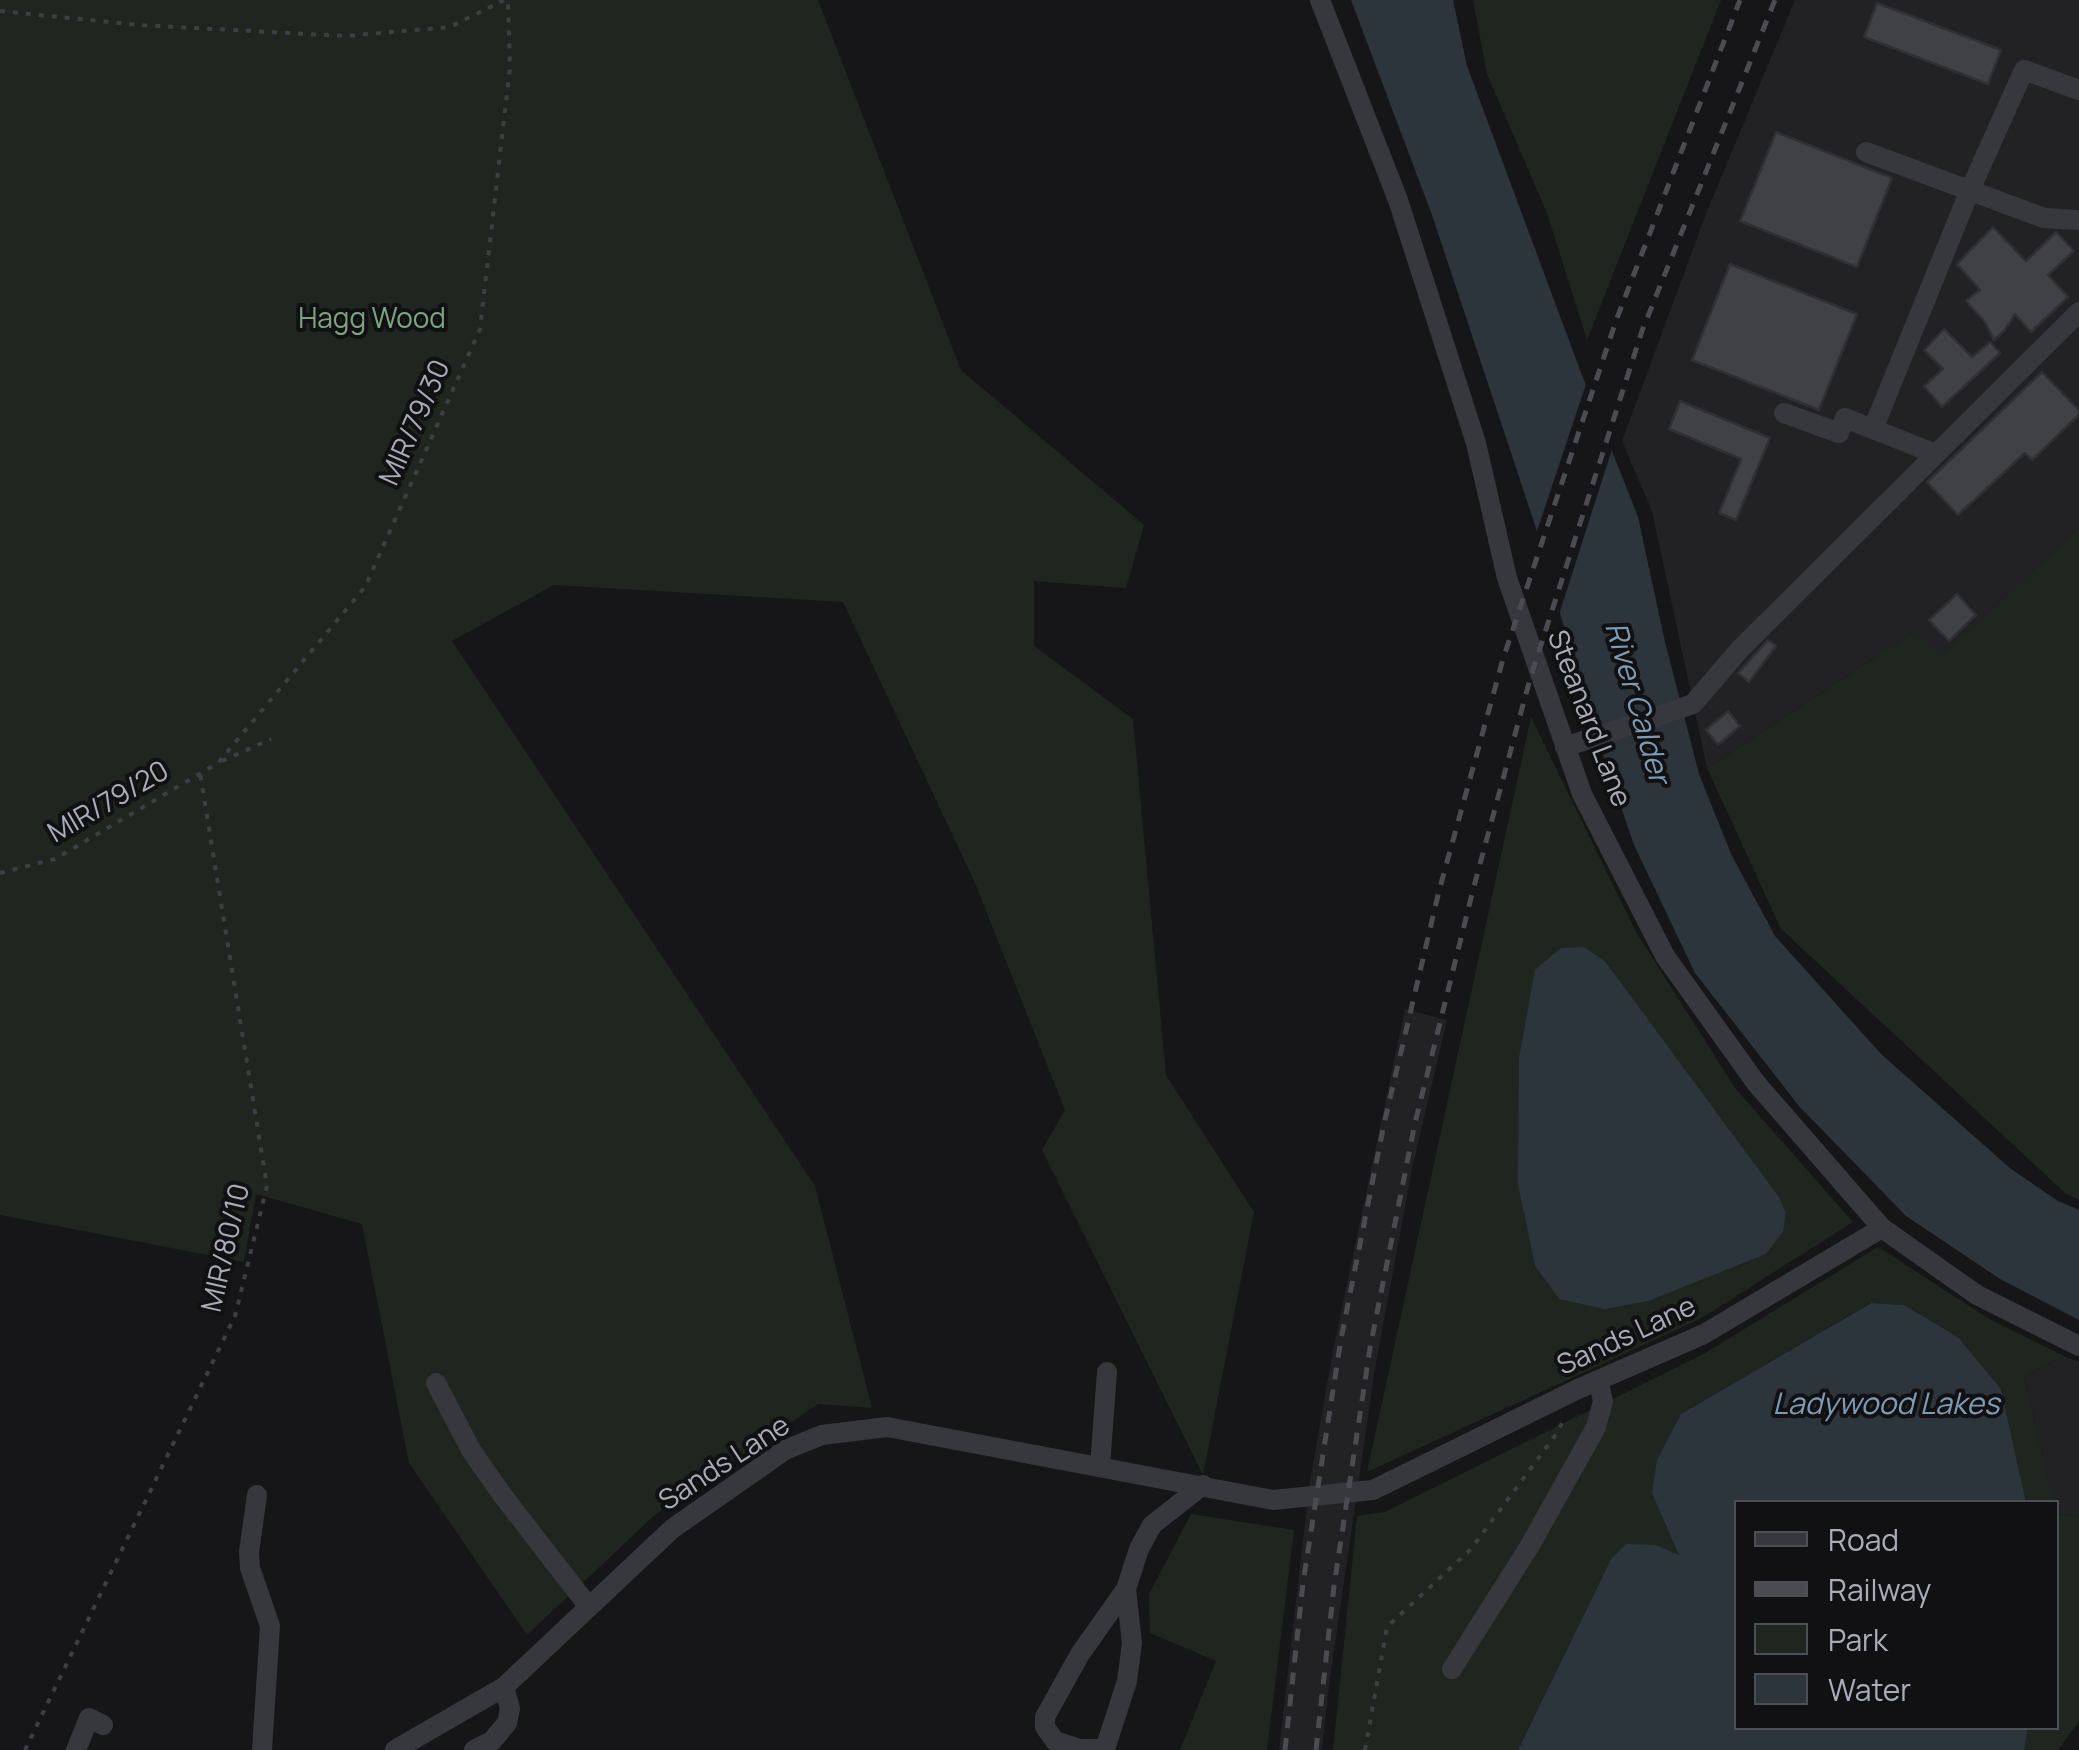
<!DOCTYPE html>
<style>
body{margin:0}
#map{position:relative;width:2079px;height:1750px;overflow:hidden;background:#161618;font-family:Manrope,sans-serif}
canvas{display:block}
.legend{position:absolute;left:1734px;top:1500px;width:325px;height:230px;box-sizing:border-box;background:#111113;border:2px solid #4d4f55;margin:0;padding:12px 18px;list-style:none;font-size:30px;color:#a8adb8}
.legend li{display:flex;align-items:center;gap:20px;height:50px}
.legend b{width:50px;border:2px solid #4d4f55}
</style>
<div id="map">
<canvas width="2079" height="1750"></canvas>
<ul class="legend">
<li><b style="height:12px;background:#37383d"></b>Road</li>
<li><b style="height:12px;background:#4a4c52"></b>Railway</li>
<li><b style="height:28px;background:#1e261f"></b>Park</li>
<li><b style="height:28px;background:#2c353c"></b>Water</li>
</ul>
</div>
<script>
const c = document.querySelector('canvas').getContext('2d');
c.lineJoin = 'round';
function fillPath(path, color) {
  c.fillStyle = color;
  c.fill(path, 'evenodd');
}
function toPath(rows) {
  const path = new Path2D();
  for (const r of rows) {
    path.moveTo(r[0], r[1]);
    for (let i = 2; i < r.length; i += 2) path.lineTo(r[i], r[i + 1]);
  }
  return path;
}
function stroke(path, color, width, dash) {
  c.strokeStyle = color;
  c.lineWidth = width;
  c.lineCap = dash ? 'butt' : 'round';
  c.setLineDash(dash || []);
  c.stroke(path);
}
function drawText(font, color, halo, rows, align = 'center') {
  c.font = font + ' Manrope,sans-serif';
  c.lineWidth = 8;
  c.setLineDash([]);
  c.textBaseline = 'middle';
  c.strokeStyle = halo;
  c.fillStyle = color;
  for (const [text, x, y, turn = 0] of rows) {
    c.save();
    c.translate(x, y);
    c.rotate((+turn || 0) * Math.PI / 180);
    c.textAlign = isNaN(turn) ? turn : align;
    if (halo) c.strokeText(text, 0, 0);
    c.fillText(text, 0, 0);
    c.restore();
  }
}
fillPath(toPath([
 [1795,0,2079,0,2079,527,1940,658,1917,630,1707,768,1652,511,1622,441,1706,214],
 [1405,1009,1447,1020,1412,1169,1375,1369,1329,1685,1322,1750,1279,1750,1309,1487,1333,1350],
 [2064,1356,2079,1362,2079,1517,2057,1514,2056,1502,2054,1502,2024,1377]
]), '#222225');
fillPath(toPath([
 [0,0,818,0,961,370,1144,525,1126,588,1034,581,1034,646,1133,719,1166,1075,1254,1212,1203,1475,1042,1150,1065,1110,975,883,843,602,554,585,452,641,815,1186,872,1408,818,1404,656,1514,527,1635,409,1463,362,1224,256,1194,244,1262,0,1215],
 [1473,0,1721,0,1587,340,1547,213,1487,74],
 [2079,527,2079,1200,2065,1193,1781,929,1707,768,1917,630,1941,657],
 [1531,717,1636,932,1735,1088,1853,1222,1700,1319,1367,1472],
 [1605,961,1779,1197,1786,1213,1783,1232,1766,1254,1559,1299,1535,1266,1518,1185],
 [1878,1247,1991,1320,2064,1356,2024,1377,2054,1502,2026,1502,2001,1389,1958,1337,1904,1305,1870,1303,1681,1414,1680,1557,1611,1559,1518,1750,1333,1750,1357,1516,1385,1512,1705,1353],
 [1191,1514,1294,1530,1267,1750,1180,1750,1216,1661,1150,1633,1149,1594],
 [2057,1514,2079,1517,2079,1721,2058,1750,2024,1750,2028,1728,2056,1728]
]), '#1e261f');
fillPath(toPath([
 [1351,0,1453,0,1467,66,1580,370,1638,517,1665,642,1699,774,1732,856,1775,936,1881,1054,2011,1169,2058,1201,2079,1210,2079,1320,2000,1279,1906,1216,1799,1106,1695,973,1634,845,1588,711,1534,522,1432,215],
 [1584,947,1605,961,1779,1197,1786,1213,1783,1232,1766,1254,1648,1301,1605,1309,1559,1299,1535,1266,1518,1185,1519,1058,1535,970,1561,948],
 [1871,1303,1904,1305,1958,1337,2001,1389,2026,1502,1736,1502,1736,1728,2028,1728,2024,1750,1518,1750,1611,1559,1626,1544,1656,1545,1679,1555,1652,1493,1657,1460,1681,1414]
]), '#2c353c');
fillPath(toPath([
 [1588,378,1614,443,1557,621,1534,540]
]), '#161618');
const building = toPath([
 [1877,3,2001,50,1988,84,1864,37,1877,3],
 [1776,132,1892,178,1857,267,1740,221,1776,132],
 [1993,227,2026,261,2056,232,2074,251,2048,275,2068,297,2031,332,2015,314,2005,330,1994,340,1985,322,1966,301,1980,290,1957,264,1993,227],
 [1730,264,1857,314,1819,410,1692,360,1730,264],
 [1944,329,1972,357,1990,342,2000,353,1942,407,1924,386,1943,369,1924,350,1944,329],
 [2042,372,2079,410,2079,415,2032,460,2025,453,1958,515,1927,482,2042,372],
 [1680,401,1770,438,1736,520,1719,513,1741,459,1669,429,1680,401],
 [1957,594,1976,615,1949,641,1929,620,1957,594],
 [1768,640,1776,646,1749,682,1738,673,1768,640],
 [1728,711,1740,726,1718,745,1706,730,1728,711]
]);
fillPath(building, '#404145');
stroke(building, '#303034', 2.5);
stroke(toPath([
 [0,11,139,25,345,36,450,27,504,0],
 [222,761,271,739],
 [0,873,55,859,218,763,365,587,480,329,510,67,508,0],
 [25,1750,235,1316,267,1186,200,773],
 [1365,1750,1387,1627,1471,1549,1557,1433,1564,1419]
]), '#3d3f44', 4, [5, 8]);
stroke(toPath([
 [1320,0,1398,200,1476,443,1507,578,1582,794,1665,956,1756,1083,1882,1228,1977,1295,2079,1346],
 [1866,152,2044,218,2079,220],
 [1784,413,1839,433,1845,418,1936,454],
 [1873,429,1970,190,2024,70,2079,90],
 [1565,747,1693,704,1741,648,2079,312],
 [436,1383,471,1450,503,1496,589,1607],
 [1100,1466,1107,1372],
 [257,1495,249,1552,250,1568,270,1626,262,1750],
 [1126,1589,1132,1643,1127,1681,1105,1749,1080,1749,1055,1741,1045,1727,1045,1717,1080,1654,1126,1589,1139,1549,1152,1525,1203,1485],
 [1452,1669,1529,1547,1596,1427,1603,1401,1598,1380],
 [76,1750,89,1718,103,1725],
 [395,1750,504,1687,672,1529,785,1450,822,1435,887,1427,1273,1500,1373,1490,1578,1389,1704,1334,1882,1228],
 [474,1750,492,1741,507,1723,510,1709,504,1687]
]), '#37383d', 20);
stroke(toPath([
 [1285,1750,1303,1583,1341,1339,1384,1124,1439,891,1503,659,1617,318,1740,0],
 [1316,1750,1334,1586,1370,1348,1415,1123,1473,890,1530,679,1642,331,1775,0]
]), '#4a4c52', 5, [12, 10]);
drawText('28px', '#7fa381', '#111113', [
 ["Hagg Wood",372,320]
]);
drawText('28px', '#a8adb8', '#111113', [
 ["MIR/79/30",416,423,-66],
 ["Steanard Lane",1588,719,69],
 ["MIR/79/20",109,803,-30],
 ["MIR/80/10",227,1248,-77],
 ["Sands Lane",1627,1337,-25],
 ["Sands Lane",725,1464,-33]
]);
drawText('italic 30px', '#7f9bb3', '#111113', [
 ["River Calder",1636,703,74],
 ["Ladywood Lakes",1886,1406]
]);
</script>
